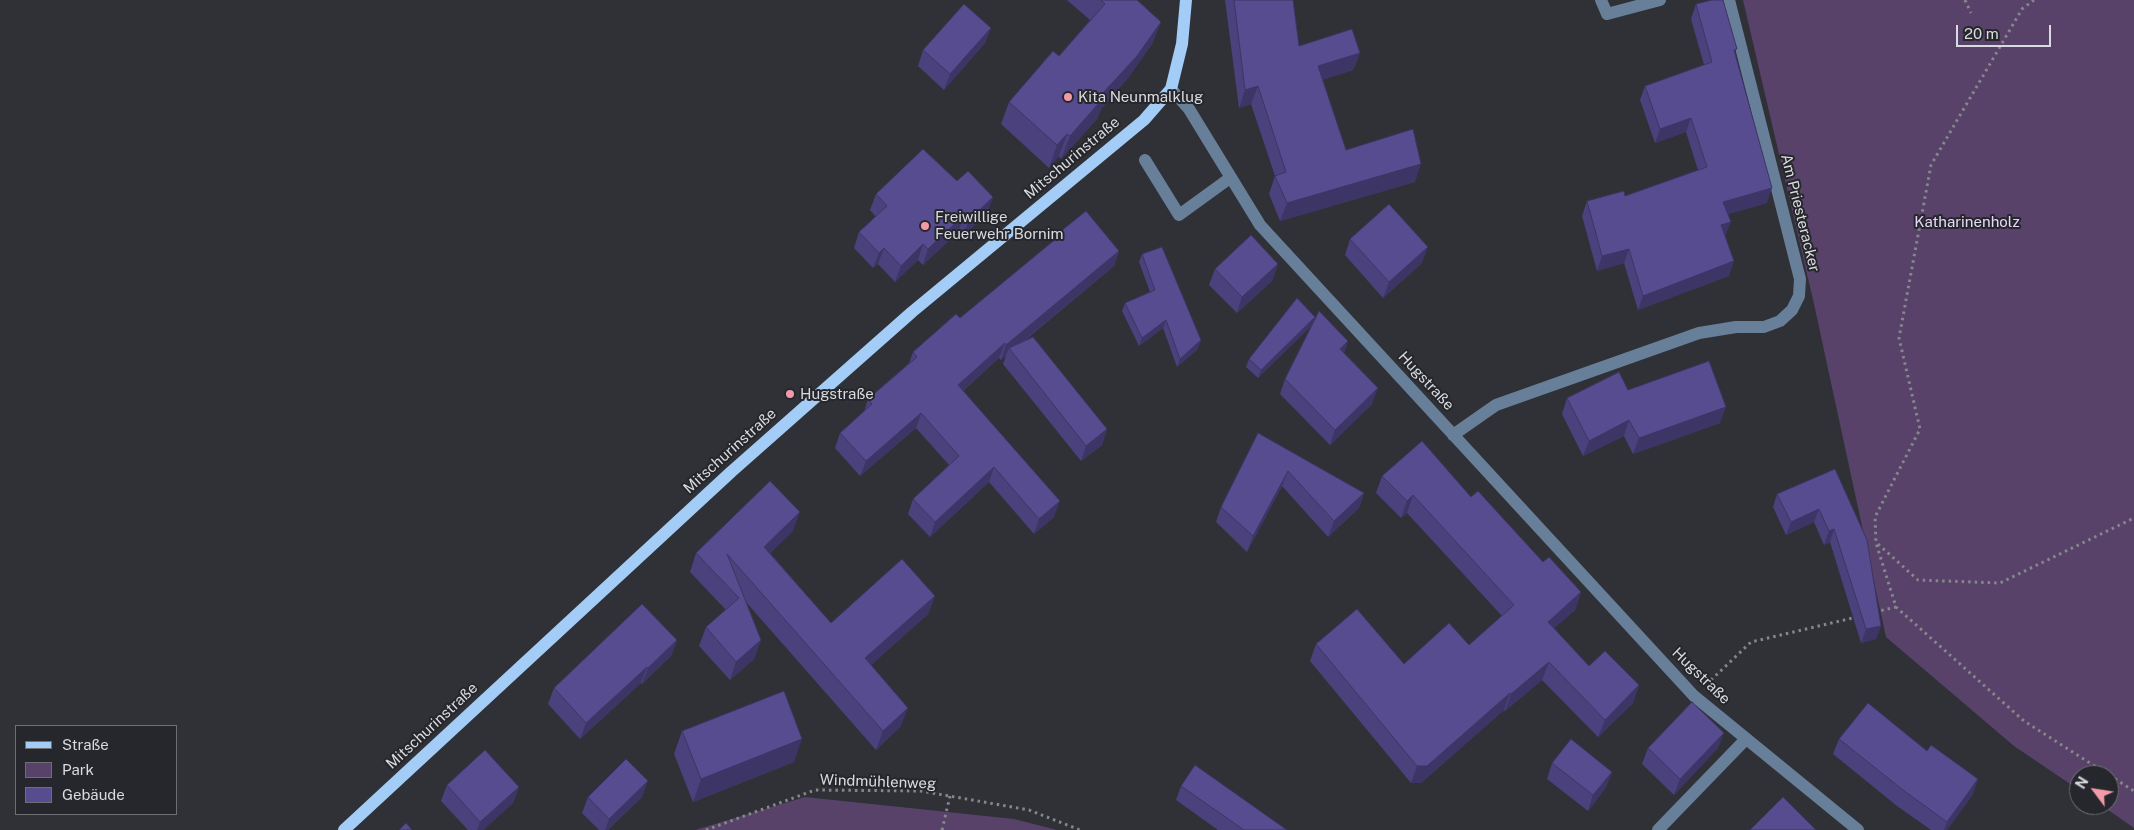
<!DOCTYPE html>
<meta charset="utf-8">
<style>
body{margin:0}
#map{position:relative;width:2134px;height:830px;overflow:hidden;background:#2f3137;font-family:"Public Sans",sans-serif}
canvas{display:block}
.legend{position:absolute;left:15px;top:725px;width:162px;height:90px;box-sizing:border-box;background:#25272c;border:1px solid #6d6f74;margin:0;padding:6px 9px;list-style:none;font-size:15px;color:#dadbdf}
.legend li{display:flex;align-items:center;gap:10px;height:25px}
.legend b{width:25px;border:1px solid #6d6f74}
.north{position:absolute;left:2069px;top:765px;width:50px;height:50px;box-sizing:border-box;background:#25272c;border:1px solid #6d6f74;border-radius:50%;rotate:301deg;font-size:14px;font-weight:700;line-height:20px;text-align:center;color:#dadbdf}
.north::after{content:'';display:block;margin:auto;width:18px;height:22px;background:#f39aa9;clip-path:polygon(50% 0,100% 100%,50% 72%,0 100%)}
.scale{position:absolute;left:1956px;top:25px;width:95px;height:22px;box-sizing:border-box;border:2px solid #dadbdf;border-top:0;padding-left:6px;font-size:15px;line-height:18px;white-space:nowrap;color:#dadbdf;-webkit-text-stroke:4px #25272c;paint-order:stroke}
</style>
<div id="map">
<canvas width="2134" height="830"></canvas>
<ul class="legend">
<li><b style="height:6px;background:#a3ccf6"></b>Straße</li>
<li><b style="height:14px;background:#584269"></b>Park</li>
<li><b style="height:14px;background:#574c90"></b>Gebäude</li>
</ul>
<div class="north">N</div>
<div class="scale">20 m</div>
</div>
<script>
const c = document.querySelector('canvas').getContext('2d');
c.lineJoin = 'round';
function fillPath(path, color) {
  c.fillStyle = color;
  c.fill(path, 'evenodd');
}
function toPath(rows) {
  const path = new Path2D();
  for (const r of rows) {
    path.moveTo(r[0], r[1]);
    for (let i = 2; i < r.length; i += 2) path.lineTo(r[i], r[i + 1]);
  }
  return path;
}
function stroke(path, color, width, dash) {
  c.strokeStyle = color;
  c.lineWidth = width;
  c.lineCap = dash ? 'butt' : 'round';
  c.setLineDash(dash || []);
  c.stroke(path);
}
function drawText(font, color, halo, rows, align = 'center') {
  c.font = font + ' "Public Sans",sans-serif';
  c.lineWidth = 4;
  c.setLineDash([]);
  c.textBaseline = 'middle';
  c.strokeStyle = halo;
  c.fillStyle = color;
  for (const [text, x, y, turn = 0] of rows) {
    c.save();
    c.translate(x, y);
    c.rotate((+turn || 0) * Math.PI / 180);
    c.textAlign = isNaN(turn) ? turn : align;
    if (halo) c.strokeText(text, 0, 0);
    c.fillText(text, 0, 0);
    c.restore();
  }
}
fillPath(toPath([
 [1743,0,2134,0,2134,828,2101,805,2109,805,2109,775,2079,775,2079,790,2014,746,1886,637,1814,304],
 [805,797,1014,819,1057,830,695,830]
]), '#584269');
stroke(toPath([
 [1965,0,1971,13],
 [2034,0,2022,9,1931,165,1899,338,1920,429,1875,517,1876,543,1896,607,2024,721,2134,791],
 [1878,544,1918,580,2000,583,2134,518],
 [1875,612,1896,607],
 [1711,680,1751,642,1857,617],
 [706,830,815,790,921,791,1029,810,1080,830],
 [942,830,950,796]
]), '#86878c', 3, [2.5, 4]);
stroke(toPath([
 [1601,0,1607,14,1660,0],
 [1171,89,1189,109,1260,225,1694,696,1858,830],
 [1145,160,1179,215,1230,178],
 [1453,435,1496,405,1699,333,1736,327,1764,327,1780,321,1792,310,1799,296,1800,279,1729,0],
 [1658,830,1746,739]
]), '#677f99', 12);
stroke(toPath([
 [344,830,731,472,912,312,1144,120,1171,89,1182,44,1186,0]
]), '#a3ccf6', 12);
fillPath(toPath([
 [1067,0,1137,0,1161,22,1152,44,1128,78,1101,109,1097,119,1061,159,1059,156,1049,168,1001,124,1009,102,1059,56,1090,20],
 [1225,0,1293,0,1299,46,1360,53,1353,70,1322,80,1346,150,1415,182,1280,221,1269,194,1275,176,1251,104,1239,108],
 [1696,4,1735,53,1767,203,1728,214,1725,236,1729,276,1638,310,1624,263,1597,271,1582,216,1587,201,1625,196,1698,170,1686,132,1655,143,1640,100,1645,86,1704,65,1691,19],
 [991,28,985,43,944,90,918,66,923,50],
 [957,181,993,197,987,213,963,236,959,231,923,265,918,260,895,282,878,264,873,268,854,248,859,232,876,217,870,210,876,194],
 [1055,236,1119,251,1114,266,1023,342,1107,429,1102,445,1081,461,1003,364,1006,355,1001,360,999,358,963,391,1054,517,1034,534,989,482,930,537,908,514,913,499,949,465,916,428,860,476,835,448,840,433,864,412,868,399,909,363,913,352,960,318,1053,241],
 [1350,239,1422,263,1383,298,1345,255],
 [1142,254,1198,349,1177,367,1163,328,1139,346,1122,311,1125,303,1150,292,1139,262],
 [1215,269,1273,280,1237,313,1209,285],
 [1315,317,1312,325,1348,341,1344,353,1372,404,1330,445,1280,394,1285,379,1312,325,1258,378,1246,367,1249,359],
 [1628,390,1720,423,1633,454,1624,436,1583,456,1562,414,1567,398],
 [1258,433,1364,493,1359,508,1328,537,1282,486,1247,552,1216,522,1221,507],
 [1835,469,1881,626,1876,639,1861,643,1830,542,1824,545,1814,522,1786,535,1773,507,1777,494],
 [1382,476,1471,497,1543,562,1581,592,1575,610,1554,628,1589,666,1639,685,1633,703,1598,737,1542,680,1505,711,1504,710,1421,783,1411,783,1310,661,1316,644,1404,664,1469,645,1502,616,1407,513,1401,518,1376,493],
 [793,531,770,553,831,623,935,596,928,614,871,665,901,726,876,750,745,601,761,640,754,659,730,680,699,646,706,627,726,610,690,572,696,553],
 [677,640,671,656,642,684,641,683,580,739,548,704,554,688],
 [682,731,794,762,693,802,674,754],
 [1839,739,1973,794,1947,830,1931,830,1897,806,1833,754],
 [1648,748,1718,748,1674,795,1642,764],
 [1552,763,1612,772,1606,787,1588,811,1547,779],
 [447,785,519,787,513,803,483,830,468,830,441,801],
 [1181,786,1287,830,1218,830,1176,800],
 [588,797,642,797,608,830,599,830,582,813]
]), '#4b417c');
fillPath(toPath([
 [1161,22,1152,44,1128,78,1101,109,1097,119,1061,159,1070,136,1102,94],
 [991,28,985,43,944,90,950,74],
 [1360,53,1353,70,1311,84,1318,66],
 [1258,86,1251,104,1239,108,1245,90],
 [1691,118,1686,132,1655,143,1660,129],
 [1067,134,1059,156,1049,168,1057,145],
 [1421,164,1415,182,1280,221,1287,203],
 [1772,188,1767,203,1718,217,1723,202],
 [993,197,987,213,963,236,969,220],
 [964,215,959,231,923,265,928,249],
 [1731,222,1725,236,1721,225],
 [923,244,918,260,895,282,901,266],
 [1428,247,1422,263,1383,298,1389,282],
 [884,248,878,264,873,268,879,253],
 [1629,249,1624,263,1597,271,1602,256],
 [1119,251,1114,266,1011,351,1009,348,1006,355,1001,360,1006,345],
 [1734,261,1729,276,1638,310,1643,296],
 [1278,264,1273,280,1237,313,1242,297],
 [1315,317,1312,325,1258,378,1261,370],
 [1166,320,1163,328,1139,346,1142,338],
 [1201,340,1198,349,1177,367,1180,359],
 [1348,341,1343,356,1340,349],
 [1005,343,999,358,952,400,958,385],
 [1378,388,1372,404,1330,445,1335,430],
 [1726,407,1720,423,1633,454,1639,438],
 [921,413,916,428,860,476,866,461],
 [1629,420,1624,436,1583,456,1589,441],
 [1107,429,1102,445,1081,461,1086,446],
 [994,467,989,482,930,537,935,522],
 [1288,471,1282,486,1247,552,1253,536],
 [1364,493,1359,508,1328,537,1334,521],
 [1413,495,1407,513,1401,518,1407,501],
 [1060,501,1054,517,1034,534,1039,519],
 [1819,509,1814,522,1786,535,1791,522],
 [800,512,793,531,757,565,764,547],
 [1834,529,1830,542,1824,545,1829,531],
 [1581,592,1575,610,1542,639,1548,622],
 [935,596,928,614,858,677,865,658],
 [1881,626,1876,639,1861,643,1866,629],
 [677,640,671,656,642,684,648,668],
 [761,640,754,659,730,680,736,662],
 [1549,662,1542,680,1505,711,1511,694],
 [647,667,641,683,580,739,586,723],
 [1639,685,1633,703,1598,737,1605,720],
 [1510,693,1504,710,1421,783,1411,783,1417,766],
 [908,708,901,726,876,750,883,731],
 [1724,733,1718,748,1674,795,1680,779],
 [802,739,794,762,693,802,701,779],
 [1612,772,1606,787,1588,811,1593,795],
 [1978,779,1973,794,1947,830,1944,830,1947,822],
 [648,781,642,797,608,830,605,830,609,819],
 [519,787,513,803,483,830,477,830,480,822]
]), '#3d3565');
const building = toPath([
 [1101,0,1137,0,1161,22,1137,56,1102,94,1105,96,1070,136,1067,134,1057,145,1009,102,1053,51,1059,56,1105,4,1101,0],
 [1234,0,1293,0,1299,46,1352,29,1360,53,1318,66,1346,150,1413,129,1421,164,1287,203,1275,176,1286,172,1258,86,1245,90,1234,0],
 [1712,0,1723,0,1737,49,1734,50,1772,188,1723,202,1731,222,1721,225,1734,261,1643,296,1629,249,1602,256,1587,201,1624,191,1625,196,1707,167,1691,118,1660,129,1645,86,1712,62,1696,4,1712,0],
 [964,4,991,28,950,74,923,50,964,4],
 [923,149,957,181,968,171,993,197,969,220,964,215,928,249,923,244,901,266,884,248,879,253,859,232,887,206,876,194,923,149],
 [1389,204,1428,247,1389,282,1350,239,1389,204],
 [1086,211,1119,251,1006,345,1005,343,958,385,1060,501,1039,519,994,467,935,522,913,499,959,456,921,413,866,461,840,433,872,404,868,399,917,357,913,352,956,314,960,318,1057,238,1055,236,1086,211],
 [1251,235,1278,264,1242,297,1215,269,1251,235],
 [1162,247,1201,340,1180,359,1166,320,1142,338,1125,303,1155,290,1142,254,1162,247],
 [1297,298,1315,317,1261,370,1249,359,1297,298],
 [1319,311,1348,341,1340,349,1378,388,1335,430,1285,379,1319,311],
 [1033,337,1107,429,1086,446,1009,348,1033,337],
 [1709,361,1726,407,1639,438,1629,420,1589,441,1567,398,1619,372,1628,390,1709,361],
 [1258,433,1364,493,1334,521,1288,471,1253,536,1221,507,1258,433],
 [1422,441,1471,497,1478,491,1543,562,1549,557,1581,592,1548,622,1589,666,1605,651,1639,685,1605,720,1549,662,1511,694,1510,693,1427,766,1417,766,1316,644,1357,609,1404,664,1449,623,1469,645,1514,605,1413,495,1407,501,1382,476,1422,441],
 [1835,469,1867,540,1881,626,1866,629,1834,529,1829,531,1819,509,1791,522,1777,494,1835,469],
 [770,481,800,512,764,547,831,623,902,559,935,596,865,658,908,708,883,731,727,554,761,640,736,662,706,627,739,598,696,553,770,481],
 [642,604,677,640,648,668,647,667,586,723,554,688,642,604],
 [784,691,802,739,701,779,682,731,784,691],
 [1692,702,1724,733,1680,779,1648,748,1692,702],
 [1868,703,1927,751,1931,745,1978,779,1947,822,1903,790,1839,739,1868,703],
 [1571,739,1612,772,1593,795,1552,763,1571,739],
 [485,750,519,787,480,822,447,785,485,750],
 [626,759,648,781,609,819,588,797,626,759],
 [1195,765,1287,830,1244,830,1181,786,1195,765],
 [1783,797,1816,830,1750,830,1783,797],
 [406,823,412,830,399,830,406,823]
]);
fillPath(building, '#574c90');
stroke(building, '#3d3565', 1);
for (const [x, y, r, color] of [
 [1068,97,5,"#f39aa9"],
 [925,226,5,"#f39aa9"],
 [790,394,5,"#f39aa9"]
]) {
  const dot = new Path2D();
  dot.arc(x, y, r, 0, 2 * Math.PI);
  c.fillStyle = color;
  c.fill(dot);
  stroke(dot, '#25272c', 2);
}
drawText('15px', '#dadbdf', '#25272c', [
 ["Kita Neunmalklug",1078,97],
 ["Freiwillige",935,217],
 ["Feuerwehr Bornim",935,234],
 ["Hugstraße",800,394]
], 'left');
drawText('15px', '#dadbdf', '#25272c', [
 ["Mitschurinstraße",1072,158,-40],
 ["Am Priesteracker",1800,213,76],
 ["Hugstraße",1426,381,47],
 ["Mitschurinstraße",730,451,-42],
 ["Hugstraße",1701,676,44],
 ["Mitschurinstraße",432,726,-43],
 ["Windmühlenweg",878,782,2]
]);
drawText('15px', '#ead6fb', '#25272c', [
 ["Katharinenholz",1967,222]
]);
</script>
